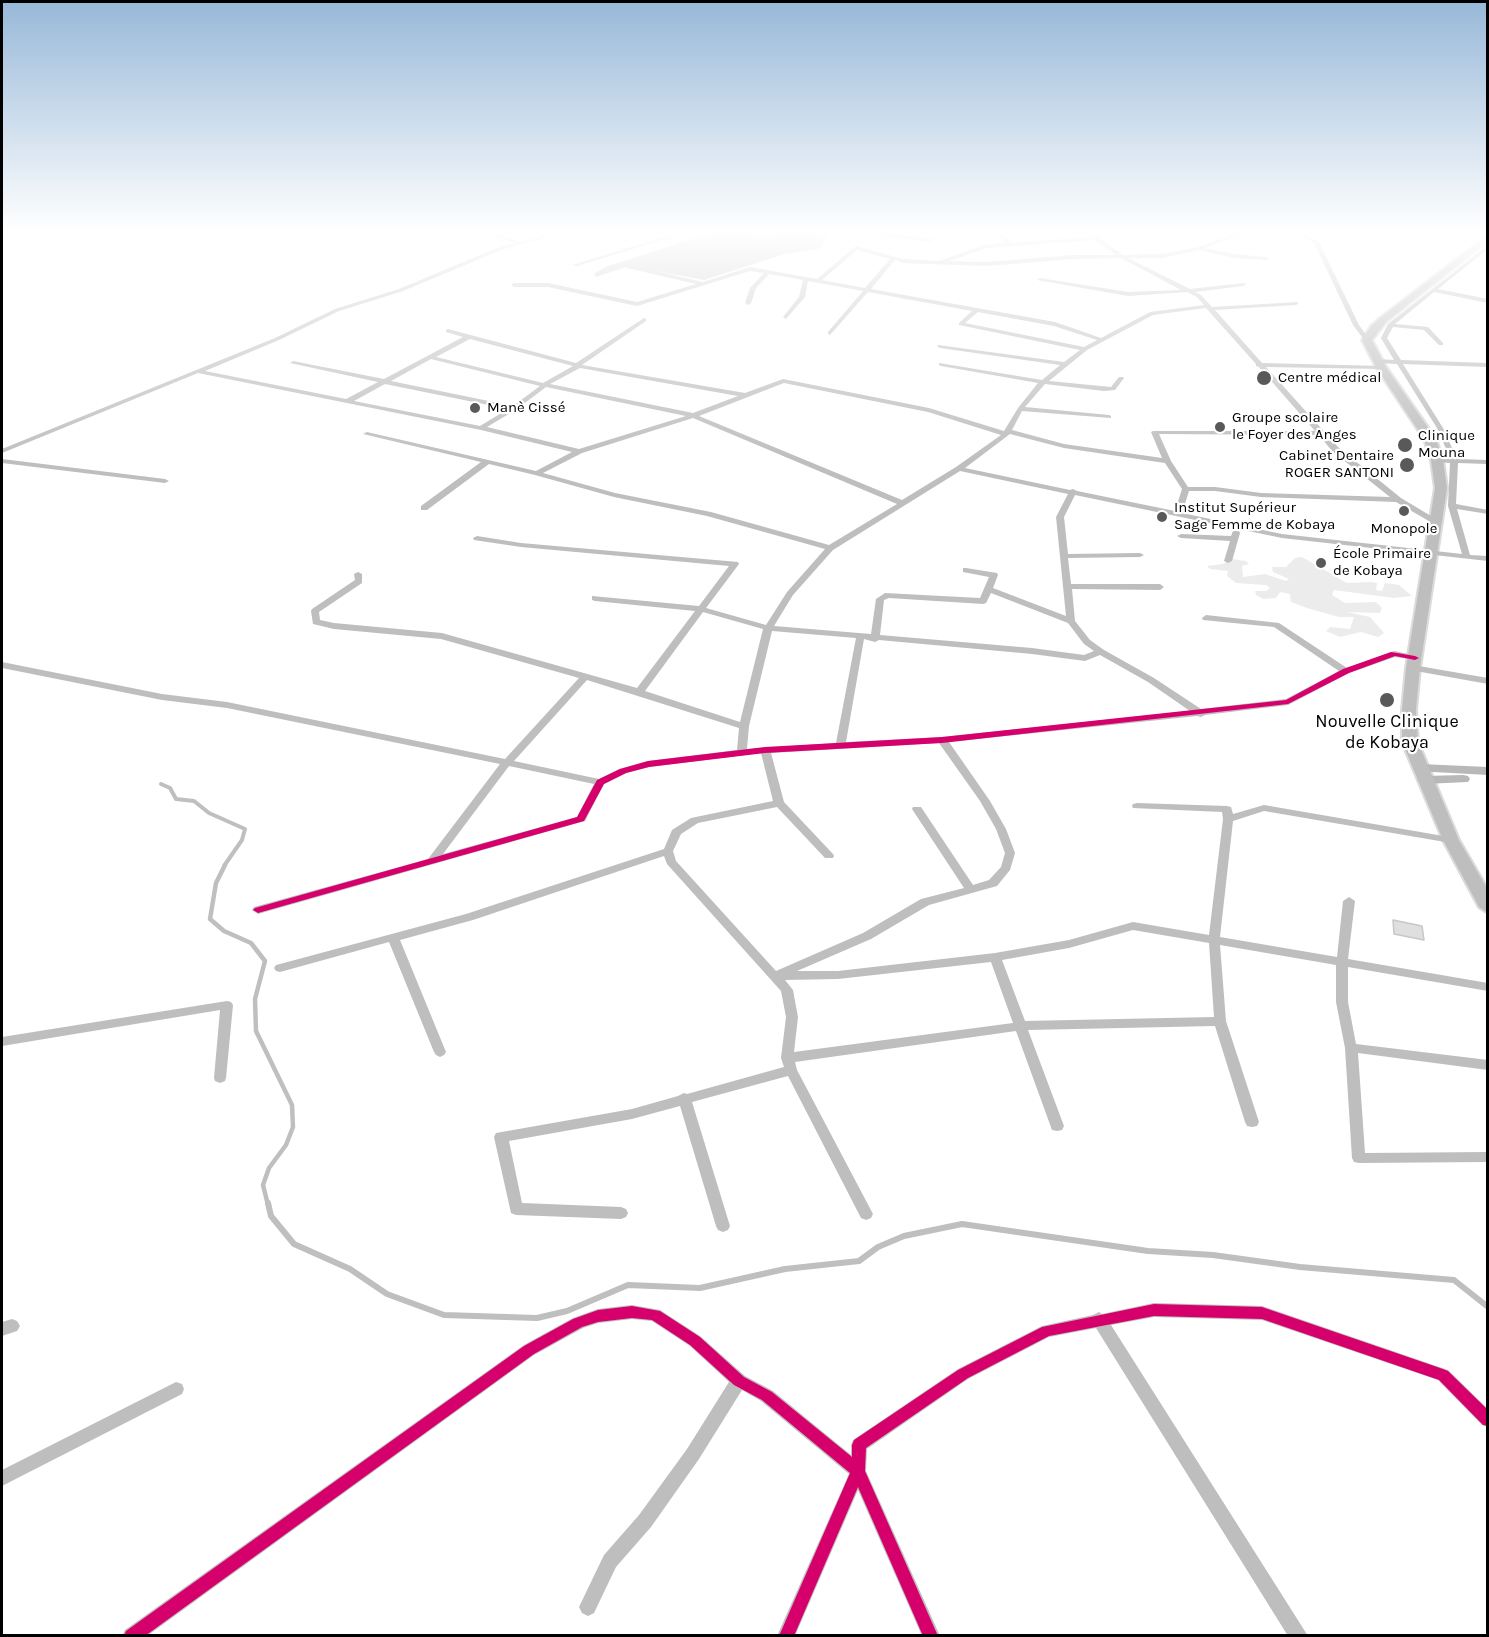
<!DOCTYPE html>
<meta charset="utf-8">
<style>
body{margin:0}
#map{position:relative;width:1489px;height:1637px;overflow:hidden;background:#fff;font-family:Karla,sans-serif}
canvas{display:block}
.frame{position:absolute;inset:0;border:3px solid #000;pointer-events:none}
</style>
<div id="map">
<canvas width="1489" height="1637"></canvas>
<div class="frame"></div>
</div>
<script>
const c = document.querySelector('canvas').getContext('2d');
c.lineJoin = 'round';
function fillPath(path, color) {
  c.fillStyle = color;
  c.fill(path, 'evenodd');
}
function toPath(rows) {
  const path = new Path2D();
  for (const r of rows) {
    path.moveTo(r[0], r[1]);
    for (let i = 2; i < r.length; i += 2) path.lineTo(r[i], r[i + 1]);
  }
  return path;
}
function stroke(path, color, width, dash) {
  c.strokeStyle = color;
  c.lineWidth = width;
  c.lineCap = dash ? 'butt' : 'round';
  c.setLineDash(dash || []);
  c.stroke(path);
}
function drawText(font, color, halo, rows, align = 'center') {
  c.font = font + ' Karla,sans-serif';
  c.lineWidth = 4.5;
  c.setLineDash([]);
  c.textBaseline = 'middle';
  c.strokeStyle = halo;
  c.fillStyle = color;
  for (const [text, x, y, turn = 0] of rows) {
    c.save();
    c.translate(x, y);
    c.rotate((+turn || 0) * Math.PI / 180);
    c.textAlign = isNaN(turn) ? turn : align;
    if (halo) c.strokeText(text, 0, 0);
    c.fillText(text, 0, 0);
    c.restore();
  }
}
fillPath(toPath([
 [1302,557,1347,583,1371,582,1377,583,1376,590,1382,591,1385,583,1399,585,1412,596,1394,598,1334,590,1332,595,1345,603,1376,602,1382,608,1380,613,1347,612,1370,617,1384,633,1378,637,1361,632,1340,637,1326,631,1330,627,1350,629,1354,617,1339,617,1307,608,1291,602,1290,594,1280,592,1276,598,1263,599,1256,595,1255,591,1266,591,1270,588,1266,585,1236,583,1227,576,1228,571,1210,569,1207,566,1223,564,1232,559,1246,561,1249,564,1242,566,1243,577,1265,574,1286,581,1289,579,1273,572,1272,567,1286,567,1295,558]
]), '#ececec');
fillPath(toPath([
 [714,232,828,233,823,245,818,249,784,254,704,280,629,266,596,277,594,274,605,267]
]), '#bfbfbf');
stroke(toPath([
 [161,784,170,788,176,799,194,801,209,813,245,829,242,840,224,866]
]), '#bfbfbf', 4);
stroke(toPath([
 [225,865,216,883,210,919,224,931,251,943,265,961,255,999,256,1031,292,1105,293,1127,286,1145,269,1168,263,1185,268,1205]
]), '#bfbfbf', 4.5);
stroke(toPath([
 [268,1203,271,1216,294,1244,350,1269,387,1294,444,1315,537,1318,567,1311,628,1285,700,1288,785,1269,859,1261,878,1247,904,1236,962,1224,1148,1251,1213,1255,1300,1267,1454,1280,1488,1307]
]), '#bfbfbf', 6);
const building = toPath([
 [1393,920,1422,926,1424,940,1394,934,1393,920]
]);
fillPath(building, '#dfdfdf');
stroke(building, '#c7c7c7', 1.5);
const primary = toPath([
 [1488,235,1488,241,1386,322,1372,340,1386,367,1436,439,1443,460,1447,488,1420,668,1416,710,1418,742,1459,840,1488,890,1488,913,1479,907,1443,840,1402,742,1402,710,1406,668,1435,488,1431,460,1424,439,1376,367,1362,340,1371,326,1380,318,1488,235]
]);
stroke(primary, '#dbdbdb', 4);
fillPath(toPath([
 [481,232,490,232,521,242,555,232,565,232,501,250,403,291,339,311,279,340,205,371,346,399,378,382,290,363,293,361,384,379,463,337,446,332,446,330,448,329,576,363,644,318,646,319,646,321,582,365,745,393,783,379,929,408,1004,431,1018,408,1038,383,941,366,939,365,939,363,1042,380,1060,365,940,348,937,346,938,345,1064,362,1080,350,959,325,959,323,972,311,868,292,830,335,828,334,828,332,863,291,808,281,805,297,786,319,783,317,799,297,803,280,769,274,756,288,751,303,748,305,745,303,750,288,764,273,750,271,637,306,548,287,514,287,511,285,514,283,548,283,637,302,696,284,627,268,626,267,629,265,703,282,750,267,817,279,856,246,903,259,939,261,984,245,1006,243,995,232,1001,232,1012,243,1090,237,1085,232,1091,232,1096,236,1100,232,1106,232,1099,238,1123,255,1162,254,1198,247,1238,232,1246,232,1205,248,1234,254,1266,257,1268,258,1268,260,1234,258,1199,250,1162,258,1128,258,1190,289,1245,283,1246,284,1243,286,1195,292,1201,295,1212,307,1298,302,1298,304,1296,305,1215,310,1262,363,1383,366,1384,367,1381,369,1266,367,1338,447,1401,498,1441,522,1440,524,1434,524,1396,502,1261,497,1215,491,1189,491,1182,513,1282,534,1462,554,1448,506,1450,463,1437,462,1433,460,1437,458,1450,458,1437,428,1397,364,1378,363,1375,361,1378,359,1394,360,1381,338,1388,324,1488,245,1488,249,1438,289,1488,299,1488,303,1434,292,1395,324,1428,327,1443,343,1443,345,1439,345,1424,330,1393,327,1387,338,1401,360,1488,363,1488,367,1403,364,1443,428,1457,459,1488,460,1488,464,1458,463,1456,504,1488,510,1488,514,1457,509,1470,555,1488,556,1488,561,1282,538,1075,495,1064,517,1068,554,1140,553,1144,555,1140,557,1068,558,1071,584,1160,584,1164,587,1160,590,1072,589,1075,621,1090,640,1104,650,1154,678,1201,709,1286,699,1339,671,1274,627,1203,620,1202,618,1206,615,1279,623,1347,668,1394,651,1418,656,1420,658,1418,660,1395,657,1349,673,1288,705,1205,715,1201,717,1197,716,949,742,990,801,1006,829,1015,853,1010,870,997,886,929,905,871,939,797,971,838,971,995,953,1069,940,1133,922,1209,935,1223,819,1222,812,1133,808,1132,806,1133,804,1137,803,1227,806,1231,807,1233,814,1264,805,1455,838,1456,840,1451,843,1264,811,1233,821,1220,937,1337,957,1343,901,1349,897,1355,901,1348,959,1488,983,1488,991,1348,967,1348,1002,1356,1044,1488,1060,1488,1070,1358,1053,1365,1153,1488,1152,1488,1162,1359,1163,1354,1162,1352,1158,1345,1048,1336,1002,1336,965,1220,945,1226,1021,1259,1122,1257,1126,1252,1127,1247,1126,1245,1122,1215,1026,1028,1030,1064,1126,1062,1130,1057,1131,1052,1130,1016,1031,795,1062,797,1070,873,1214,871,1218,866,1220,861,1218,788,1076,692,1102,730,1226,728,1230,723,1232,718,1230,716,1226,680,1106,632,1119,509,1141,522,1203,621,1207,626,1209,628,1213,626,1217,621,1219,516,1215,511,1213,494,1137,496,1133,632,1109,678,1096,684,1093,687,1094,784,1067,781,1058,786,1017,781,991,667,864,664,856,473,920,400,940,446,1052,444,1055,440,1057,436,1055,434,1052,389,942,280,972,276,971,274,968,276,965,280,964,466,914,664,849,672,830,691,818,773,801,761,753,649,767,627,773,604,784,585,821,258,914,252,910,254,907,428,859,500,764,227,708,162,700,2,668,2,662,162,694,227,702,505,759,579,678,441,639,334,629,313,624,311,611,312,609,355,580,354,574,358,572,362,574,362,583,319,612,320,620,334,623,442,633,637,688,695,611,595,601,592,600,592,596,699,606,729,566,521,547,474,540,473,538,477,536,521,543,738,562,739,564,706,608,766,625,787,592,825,549,707,516,614,497,535,475,489,464,427,510,421,510,421,506,481,462,363,434,367,432,536,471,572,452,481,430,198,373,2,453,2,449,275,338,335,309,399,289,497,248,515,243,481,232],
 [1095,240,1116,255,1074,255,986,262,949,261,987,248,1095,240],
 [857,250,890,259,865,288,822,280,857,250],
 [1121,258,1181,290,1128,292,1040,278,1037,280,1128,296,1187,292,1197,297,1204,305,1150,312,1101,338,1055,322,871,289,895,260,903,263,986,266,1074,259,1121,258],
 [1206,308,1256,364,1256,366,1259,367,1315,431,1153,431,1151,432,1162,458,1064,444,1012,430,1022,411,1111,418,1111,416,1109,415,1025,407,1045,384,1104,391,1115,390,1124,378,1123,377,1119,377,1111,387,1049,381,1087,350,1153,315,1206,308],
 [978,312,1054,326,1097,340,1084,347,965,323,978,312],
 [470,339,573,366,543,383,436,357,470,339],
 [431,359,540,386,513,406,391,381,431,359],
 [580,368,738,396,693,413,550,384,580,368],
 [784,383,928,412,1001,435,956,467,902,500,699,416,784,383],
 [385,384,508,409,480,426,354,401,385,384],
 [546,387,686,416,579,449,487,427,517,409,546,387],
 [693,418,897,504,829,545,711,512,615,493,543,473,582,453,693,418],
 [1010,434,1064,448,1165,463,1182,489,1175,511,1077,491,1073,489,1070,490,965,468,1010,434],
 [1159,434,1319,435,1332,451,1390,497,1261,493,1215,487,1188,487,1171,461,1159,434],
 [960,471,1068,494,1056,517,1066,616,993,588,998,575,997,573,966,568,963,568,963,572,989,577,980,598,885,593,876,599,871,634,774,626,793,595,833,550,960,471],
 [991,593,1068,623,1084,644,1094,651,1084,655,1032,648,880,635,884,600,889,598,983,604,986,603,991,593],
 [703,612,763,629,740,722,645,691,703,612],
 [772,631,856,638,836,743,747,749,749,726,772,631],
 [864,639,875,642,879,640,1032,654,1085,661,1100,655,1148,682,1190,711,942,737,846,742,864,639],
 [587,680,739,728,737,750,648,761,619,769,599,779,514,761,587,680],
 [939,743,980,801,996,829,1005,853,1001,867,989,880,973,885,921,807,913,807,912,809,964,888,921,899,863,933,776,971,676,861,673,851,681,834,698,823,777,807,825,858,833,858,834,856,833,854,784,802,771,753,939,743],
 [509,766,594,784,577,817,443,854,509,766],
 [1133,930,1209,943,1214,1017,1025,1021,1002,960,1069,948,1133,930],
 [991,962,1013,1023,794,1052,798,1017,793,990,785,980,838,979,991,962],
 [680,232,689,232,577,266,572,265,680,232],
 [873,232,930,238,933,240,930,242,860,233,873,232],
 [1295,232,1302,232,1319,242,1359,325,1370,340,1369,341,1365,341,1353,325,1314,243,1295,232],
 [2,459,165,479,169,481,165,483,2,463,2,459],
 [1233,531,1239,531,1240,533,1232,561,1228,563,1224,561,1230,541,1181,538,1177,536,1181,534,1231,536,1233,531],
 [1413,665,1488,678,1488,684,1410,670,1408,668,1410,666,1413,665],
 [227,1001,231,1002,233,1005,226,1078,225,1081,220,1083,215,1081,214,1078,220,1010,2,1046,2,1037,227,1001],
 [1154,1303,1262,1306,1448,1370,1488,1409,1488,1427,1482,1425,1438,1380,1262,1320,1154,1317,1111,1325,1308,1636,1288,1636,1096,1328,1049,1337,968,1379,867,1449,866,1471,940,1636,922,1636,858,1490,795,1636,777,1636,849,1474,761,1401,742,1390,699,1459,651,1527,616,1567,594,1613,588,1616,582,1613,579,1607,604,1555,639,1515,687,1449,729,1382,690,1346,652,1321,632,1319,598,1323,583,1328,534,1355,147,1636,122,1636,125,1630,524,1345,573,1318,598,1309,632,1305,660,1310,700,1336,745,1376,773,1391,851,1455,851,1445,853,1440,958,1369,1042,1326,1093,1315,1099,1312,1102,1314,1154,1303],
 [12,1319,17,1321,20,1326,17,1331,2,1336,2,1322,12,1319],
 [176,1382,182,1384,184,1389,182,1394,2,1486,2,1470,176,1382]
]), '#bebebe');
fillPath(toPath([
 [1420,764,1488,767,1488,775,1415,771,1413,768,1420,764],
 [1463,775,1468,776,1470,779,1468,782,1424,784,1417,780,1424,776,1463,775]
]), '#b8b8b8');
fillPath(primary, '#bebebe');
fillPath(toPath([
 [1391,652,1415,656,1419,658,1415,660,1395,656,1349,673,1288,704,942,743,765,753,649,767,626,773,604,784,584,821,258,913,253,910,255,908,577,817,597,780,620,769,648,761,765,747,942,737,1286,700,1343,669,1391,652],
 [1154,1304,1262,1307,1443,1369,1448,1371,1488,1410,1488,1426,1483,1425,1439,1380,1262,1319,1154,1316,1049,1336,968,1378,866,1448,865,1471,938,1636,923,1636,858,1487,794,1636,779,1636,850,1473,762,1400,734,1385,690,1345,652,1320,632,1318,598,1322,582,1327,534,1354,145,1636,124,1636,126,1631,524,1346,573,1319,598,1310,632,1306,660,1311,700,1337,744,1377,772,1392,852,1457,852,1445,854,1440,958,1370,1042,1327,1154,1304]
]), '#d6006c');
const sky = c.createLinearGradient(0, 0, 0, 462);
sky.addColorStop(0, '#97b8d8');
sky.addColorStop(0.5, '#fff');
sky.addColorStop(1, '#ffffff00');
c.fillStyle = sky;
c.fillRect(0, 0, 1489, 462);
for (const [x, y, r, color] of [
 [1264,378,8,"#595959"],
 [475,408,6,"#595959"],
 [1220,427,6,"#595959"],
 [1405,445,8,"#595959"],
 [1407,465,8,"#595959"],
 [1404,511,6,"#595959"],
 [1162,517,6,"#595959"],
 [1321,563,6,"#595959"],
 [1387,700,8,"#595959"]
]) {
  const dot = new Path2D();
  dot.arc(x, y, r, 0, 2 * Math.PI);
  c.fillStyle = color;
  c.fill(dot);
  stroke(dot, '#fff', 2);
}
drawText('15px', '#000', '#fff', [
 ["Centre médical",1278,378],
 ["Manè Cissé",487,408],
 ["Groupe scolaire",1232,418],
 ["le Foyer des Anges",1232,435],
 ["Clinique",1418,436],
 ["Mouna",1418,453],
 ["Cabinet Dentaire",1394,456,"right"],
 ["ROGER SANTONI",1394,473,"right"],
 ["Institut Supérieur",1174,508],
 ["Sage Femme de Kobaya",1174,525],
 ["Monopole",1404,529,"center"],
 ["École Primaire",1333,554],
 ["de Kobaya",1333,571]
], 'left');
drawText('18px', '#000', '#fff', [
 ["Nouvelle Clinique",1387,722],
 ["de Kobaya",1387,743]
]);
</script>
